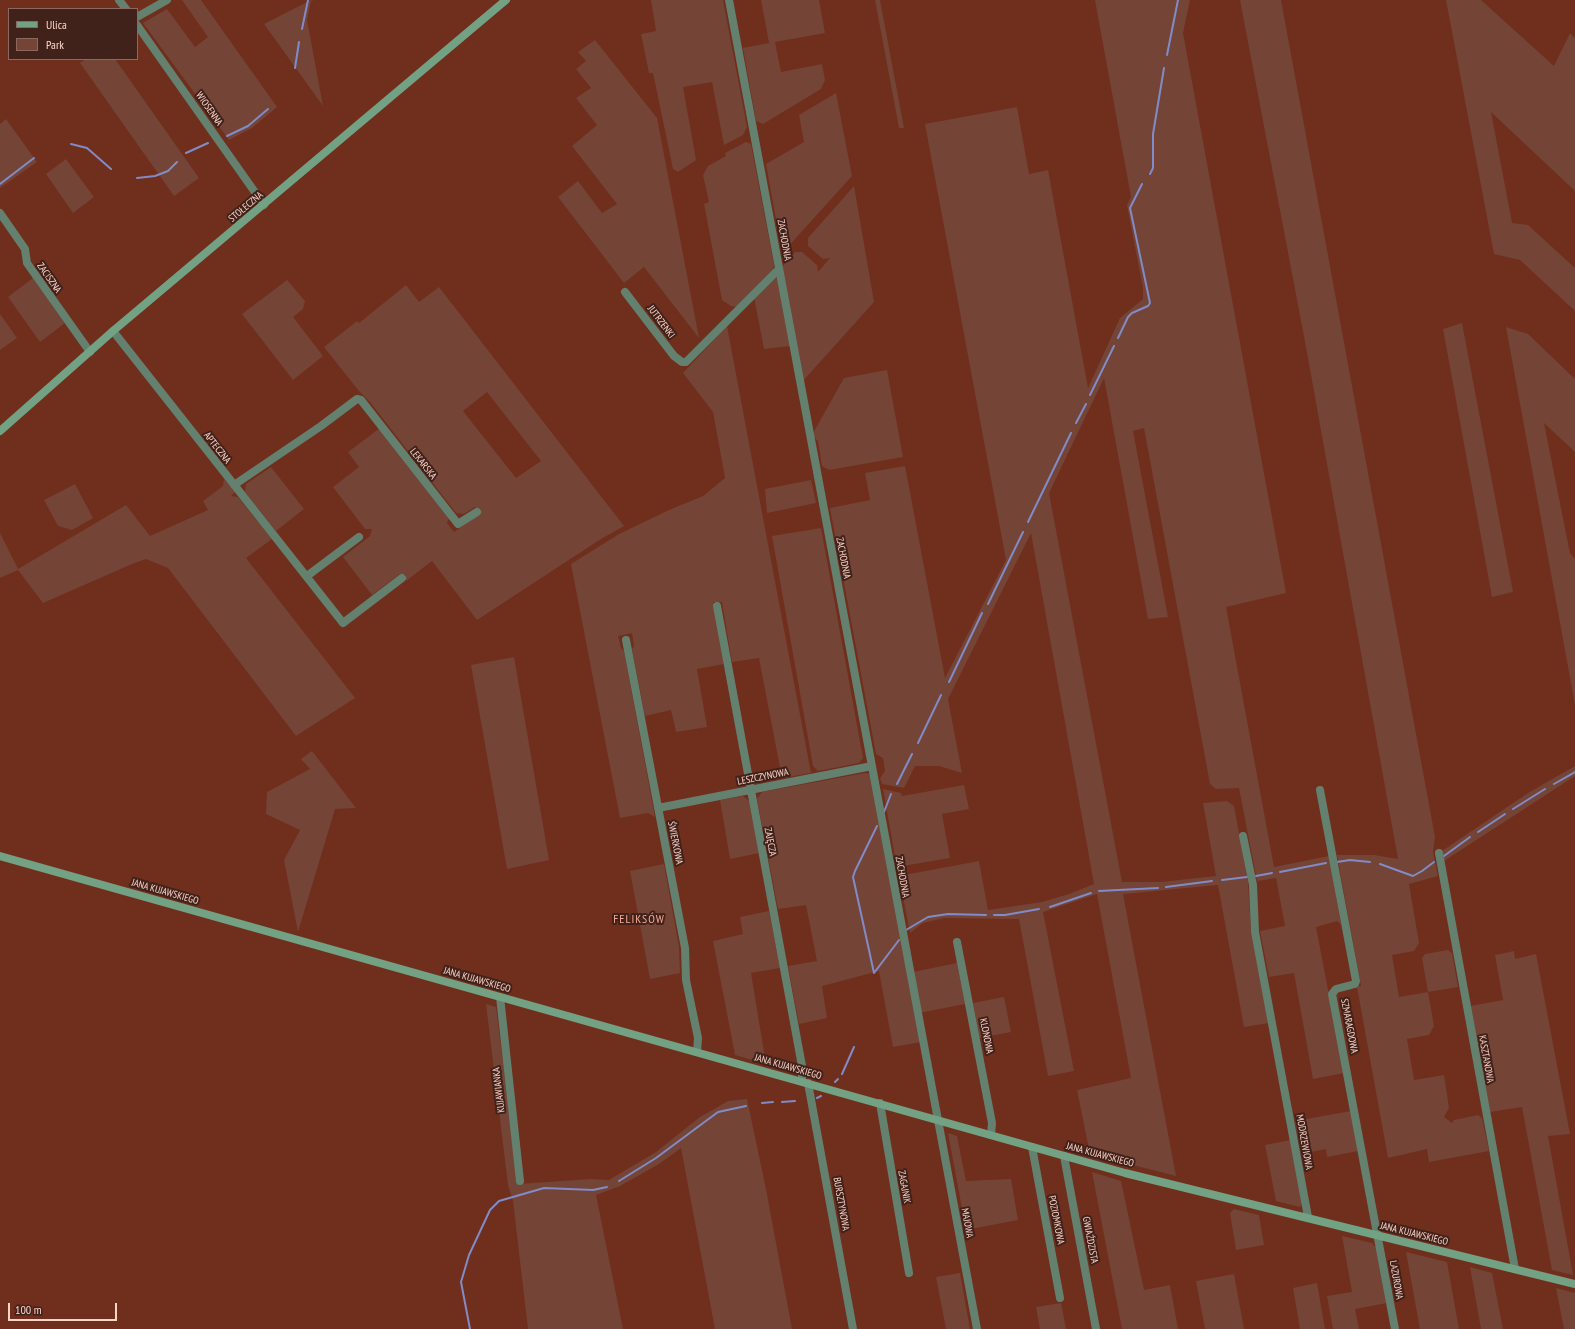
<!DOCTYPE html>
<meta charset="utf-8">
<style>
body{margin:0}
#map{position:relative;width:1575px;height:1329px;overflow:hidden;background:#702e1d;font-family:"PT Sans Narrow",sans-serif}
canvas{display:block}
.legend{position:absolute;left:8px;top:8px;width:130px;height:52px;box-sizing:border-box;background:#40221a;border:1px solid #8c6960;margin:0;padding:5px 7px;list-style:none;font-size:12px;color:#fdd4c9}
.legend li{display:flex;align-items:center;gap:8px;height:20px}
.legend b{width:20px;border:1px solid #8c6960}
.scale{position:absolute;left:8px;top:1303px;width:109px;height:18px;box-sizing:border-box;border:2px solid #fdd4c9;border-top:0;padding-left:5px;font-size:12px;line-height:14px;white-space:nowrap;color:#fdd4c9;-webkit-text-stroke:3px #40221a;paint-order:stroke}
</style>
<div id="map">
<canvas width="1575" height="1329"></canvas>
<ul class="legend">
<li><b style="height:5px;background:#73a183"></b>Ulica</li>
<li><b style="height:11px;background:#744437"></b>Park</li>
</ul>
<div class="scale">100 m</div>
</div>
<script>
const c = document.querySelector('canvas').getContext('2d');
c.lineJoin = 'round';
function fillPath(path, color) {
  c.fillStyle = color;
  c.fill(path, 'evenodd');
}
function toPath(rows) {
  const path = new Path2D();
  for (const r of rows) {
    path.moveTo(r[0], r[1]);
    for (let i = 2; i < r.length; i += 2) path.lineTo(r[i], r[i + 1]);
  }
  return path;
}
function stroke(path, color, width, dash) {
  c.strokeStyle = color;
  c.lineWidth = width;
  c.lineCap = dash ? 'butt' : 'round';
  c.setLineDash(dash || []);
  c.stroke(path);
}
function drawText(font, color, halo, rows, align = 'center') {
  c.font = font + ' "PT Sans Narrow",sans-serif';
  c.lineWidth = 4;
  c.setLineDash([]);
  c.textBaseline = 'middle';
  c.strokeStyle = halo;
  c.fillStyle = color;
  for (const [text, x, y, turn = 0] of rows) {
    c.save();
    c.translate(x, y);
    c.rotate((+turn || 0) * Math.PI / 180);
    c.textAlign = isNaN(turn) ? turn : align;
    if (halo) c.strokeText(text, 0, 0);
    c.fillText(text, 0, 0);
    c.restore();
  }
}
fillPath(toPath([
 [182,0,201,0,277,107,252,128,229,140,143,23,167,9,195,47,208,37],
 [311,0,314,0,311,1,307,20,323,106,264,24],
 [651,0,723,0,747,127,743,135,724,145,712,82,683,87,696,160,678,172,673,169,653,73,649,73,641,34,656,31],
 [761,0,819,0,825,33,775,42,781,72,822,64,825,80,821,89,763,124,756,121,743,48,769,43],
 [875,0,880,0,904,128,899,128],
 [1095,0,1190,0,1183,33,1286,593,1226,607,1274,867,1329,856,1341,925,1337,921,1316,927,1344,1073,1313,1079,1294,973,1269,977,1260,931,1285,926,1276,878,1257,881,1239,788,1216,789,1210,784,1144,428,1133,431,1168,617,1148,619,1104,378,1049,493,1122,882,1161,882,1216,876,1203,803,1227,801,1234,806,1248,882,1251,932,1269,1023,1244,1027,1218,885,1123,894,1176,1176,1090,1154,1077,1090,1131,1078,1097,894,1043,912,1074,1071,1048,1076,1019,919,944,918,923,923,910,933,900,881,904,875,979,861,988,910,1042,902,1069,894,1094,884,1031,533,948,699,962,773,939,766,915,766,904,788,882,784,880,778,885,771,883,758,876,754,830,508,870,500,865,473,905,466,945,678,1006,560,925,124,1017,107,1029,174,1048,170,1088,388,1120,318,1143,299,1143,288,1127,205,1131,197],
 [1240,0,1281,0,1435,837,1433,852,1438,876,1409,884,1419,943,1414,951,1392,955,1399,997,1428,992,1422,958,1425,954,1448,950,1452,953,1458,987,1428,992,1434,1026,1429,1035,1407,1039,1414,1080,1444,1075,1449,1108,1444,1117,1452,1123,1454,1120,1478,1115,1482,1118,1489,1151,1429,1162,1427,1149,1388,1158,1357,987,1361,986,1337,855,1374,855,1398,859,1306,347],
 [1446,0,1481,0,1554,66,1570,33,1575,38,1575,191,1491,112,1512,223,1528,225,1575,268,1575,311,1520,260,1494,254],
 [595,40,657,118,699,338,644,267,624,283,558,197,578,181,602,213,617,204,572,146,597,125,576,98,591,88,576,69,586,61,578,52],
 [86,59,115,59,199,178,174,196,80,63],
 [836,93,852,176,786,249,781,247,766,164,804,142,799,115],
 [6,119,37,162,0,188,0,124],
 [746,142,751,144,774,265,773,270,736,307,731,306,722,300,704,204,709,202,703,175,708,166,726,156,725,153],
 [66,159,94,197,73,213,46,174],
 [854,186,874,302,802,382,781,268,795,252,802,252,817,265,818,272,830,258,823,259,808,246,808,238],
 [774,277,779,279,791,346,764,349,754,297],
 [33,278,65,323,40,342,8,297],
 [287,280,305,301,303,309,293,317,323,356,293,380,242,314],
 [406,285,419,302,439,287,624,526,601,539,477,620,432,561,406,581,406,575,400,574,372,595,343,557,370,536,372,529,365,529,333,487,359,467,348,452,380,428,449,518,447,523,454,532,480,514,475,507,464,514,456,513,370,402,358,390,324,347,357,321,359,323],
 [487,392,541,461,516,478,463,411],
 [0,314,17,338,0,350],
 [1462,323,1513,592,1492,597,1443,329],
 [727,326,811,773,782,778,759,658,732,662,722,602,713,602,724,664,697,669,707,727,676,732,671,710,645,716,632,649,634,646,632,633,618,636,621,648,624,651,655,817,648,813,620,818,571,564,619,534,669,510,703,496,725,478,713,412,683,373],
 [1506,327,1528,334,1575,379,1575,452,1544,423,1570,553,1575,559,1575,705],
 [887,370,903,457,829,470,822,466,818,441,812,435,844,378],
 [271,467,304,509,276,531,245,492,246,484],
 [224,479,235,492,231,496,238,497,272,539,246,558,355,698,296,736,168,568,146,559,132,564,43,603,18,570,0,578,0,533,18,569,126,505,150,536,208,510,203,501,223,486],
 [811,480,816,503,767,513,765,489],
 [75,484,93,518,72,530,58,526,44,500],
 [821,528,863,758,859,763,818,771,813,766,772,536],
 [514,657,549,860,507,869,471,665],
 [312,751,356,808,335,809,298,932,284,860,300,830,266,814,267,792,310,769,301,759],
 [1575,766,1575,776,1444,861,1442,851,1528,793],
 [865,773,871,774,921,1042,893,1047,879,971,822,986,827,1018,799,1024,788,966,817,961,806,905,778,909,757,799,762,792],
 [964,785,969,809,942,814,950,858,903,866,896,862,883,789,901,793,902,796],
 [743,796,749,801,759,853,730,859,720,800],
 [664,864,679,947,680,973,650,979,630,871],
 [769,911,780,968,751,973,766,1064,735,1055,713,941,743,934,740,917],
 [1514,951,1515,959,1536,954,1570,1134,1548,1136,1573,1275,1552,1270,1522,1107,1490,1112,1470,1006,1503,1000,1495,955],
 [957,963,965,1004,919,1013,913,972],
 [1004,997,1011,1032,979,1038,973,1003],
 [486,1004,496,1007,518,1184,591,1179,609,1180,656,1152,700,1117,716,1108,728,1101,747,1099,766,1189,792,1329,715,1329,681,1148,659,1164,620,1186,596,1195,623,1329,528,1329,513,1201,508,1185],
 [1351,1111,1358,1151,1327,1157,1326,1149,1301,1154,1295,1121],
 [948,1133,957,1136,966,1181,1011,1179,1018,1220,966,1230],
 [1290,1140,1302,1204,1300,1207,1276,1201,1265,1145],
 [1092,1172,1121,1181,1144,1290,1170,1285,1178,1329,1122,1329],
 [1234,1209,1259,1215,1264,1245,1236,1250,1230,1213],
 [1342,1236,1372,1243,1378,1250,1387,1303,1355,1309,1359,1329,1333,1329,1327,1296,1352,1292],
 [1406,1252,1447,1262,1459,1329,1420,1329],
 [1470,1267,1492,1273,1503,1329,1481,1329],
 [960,1273,970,1329,946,1329,936,1277],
 [1234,1274,1244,1329,1205,1329,1196,1281],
 [1317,1283,1325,1329,1300,1329,1293,1288],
 [1556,1288,1575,1293,1575,1329,1564,1329],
 [1061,1303,1066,1329,1040,1329,1036,1307]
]), '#744437');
stroke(toPath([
 [302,29,308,0],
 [1167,55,1178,0],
 [295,68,299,42],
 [227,136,248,126,268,109],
 [71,144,87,148,111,169],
 [186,153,208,143],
 [1150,174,1153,168,1153,134,1164,68],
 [137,178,155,176,168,171,177,162],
 [0,184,34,158],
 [1118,338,1128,317,1132,313,1148,306,1150,303,1130,208,1142,184],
 [1090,395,1114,346],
 [1076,423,1086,404],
 [1028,522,1071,433],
 [988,604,1023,532],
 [949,682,982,613],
 [918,743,941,695],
 [897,784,912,754],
 [1554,784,1575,772],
 [1513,809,1545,789],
 [884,812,891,794],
 [1478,832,1505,814],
 [1444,856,1470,837],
 [1337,862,1350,860,1370,862],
 [1380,864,1413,876,1422,871,1434,862],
 [1280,872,1326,863],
 [1256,876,1272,873],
 [1222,880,1247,877],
 [1166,887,1212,881],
 [1099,891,1158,888],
 [1050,907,1091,893],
 [994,915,1005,915,1039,909],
 [906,930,928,917,948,914,986,915],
 [874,973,853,877,855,871,877,826],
 [874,973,899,940],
 [842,1074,854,1047],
 [835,1082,838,1079],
 [817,1098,821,1096],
 [782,1102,795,1101],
 [762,1103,773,1102],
 [619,1181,656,1158,718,1112,746,1106],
 [470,1329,461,1282,469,1255,490,1210,499,1201,544,1188,593,1190,607,1187]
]), '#818bc7', 2);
stroke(toPath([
 [119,0,126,9],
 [729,0,977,1329],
 [137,17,167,0],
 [137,25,264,205],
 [0,213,25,249,27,263,90,352],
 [625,292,674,356,682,362,686,362,779,269],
 [113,331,343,623,402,578],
 [234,485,321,426,357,399,361,400,458,524,477,512],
 [307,576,359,537],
 [717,606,802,1066,802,1081],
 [626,640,685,948,686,980,698,1038,697,1052],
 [1320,790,1356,981,1355,984,1336,989,1332,994,1395,1329],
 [658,808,872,766],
 [1243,836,1253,885,1255,932,1308,1217],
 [1439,853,1515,1269],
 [957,942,992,1123,991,1135],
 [500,997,520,1181],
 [808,1083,853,1329],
 [880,1103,909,1273],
 [1032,1147,1060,1298],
 [1064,1156,1096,1329]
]), '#64806e', 8);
stroke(toPath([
 [0,431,113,331,506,0],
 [0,856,1125,1173,1575,1284]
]), '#73a183', 8);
drawText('10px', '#fdd4c9', '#40221a', [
 ["WIOSENNA",209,109,55],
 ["STOŁECZNA",246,207,-40],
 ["ZACHODNIA",784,240,80],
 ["ZACISZNA",49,278,55],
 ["JUTRZENKI",661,322,53],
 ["APTECZNA",217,448,52],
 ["LEKARSKA",423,464,52],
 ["ZACHODNIA",843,558,79],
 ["LESZCZYNOWA",763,777,-11],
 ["ZAJĘCZA",770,842,79],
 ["ŚWIERKOWA",675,843,79],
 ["ZACHODNIA",902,877,80],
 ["JANA KUJAWSKIEGO",165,892,16],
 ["JANA KUJAWSKIEGO",477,980,16],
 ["SZMARAGDOWA",1349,1026,79],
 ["KLONOWA",986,1036,79],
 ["KASZTANOWA",1486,1059,80],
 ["JANA KUJAWSKIEGO",788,1067,16],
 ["KUJAWIANKA",499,1090,-97],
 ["MODRZEWIOWA",1304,1142,80],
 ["JANA KUJAWSKIEGO",1100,1155,15],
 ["ZAGAJNIK",904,1187,80],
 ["BURSZTYNOWA",841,1204,80],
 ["POZIOMKOWA",1056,1220,79],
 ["MAJOWA",967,1223,80],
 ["JANA KUJAWSKIEGO",1414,1234,14],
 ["GWIAŹDZISTA",1090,1240,79],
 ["LAZUROWA",1396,1280,80]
]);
c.letterSpacing = '1px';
drawText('12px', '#f8aa94', '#40221a', [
 ["FELIKSÓW",639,920]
]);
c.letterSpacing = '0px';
</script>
